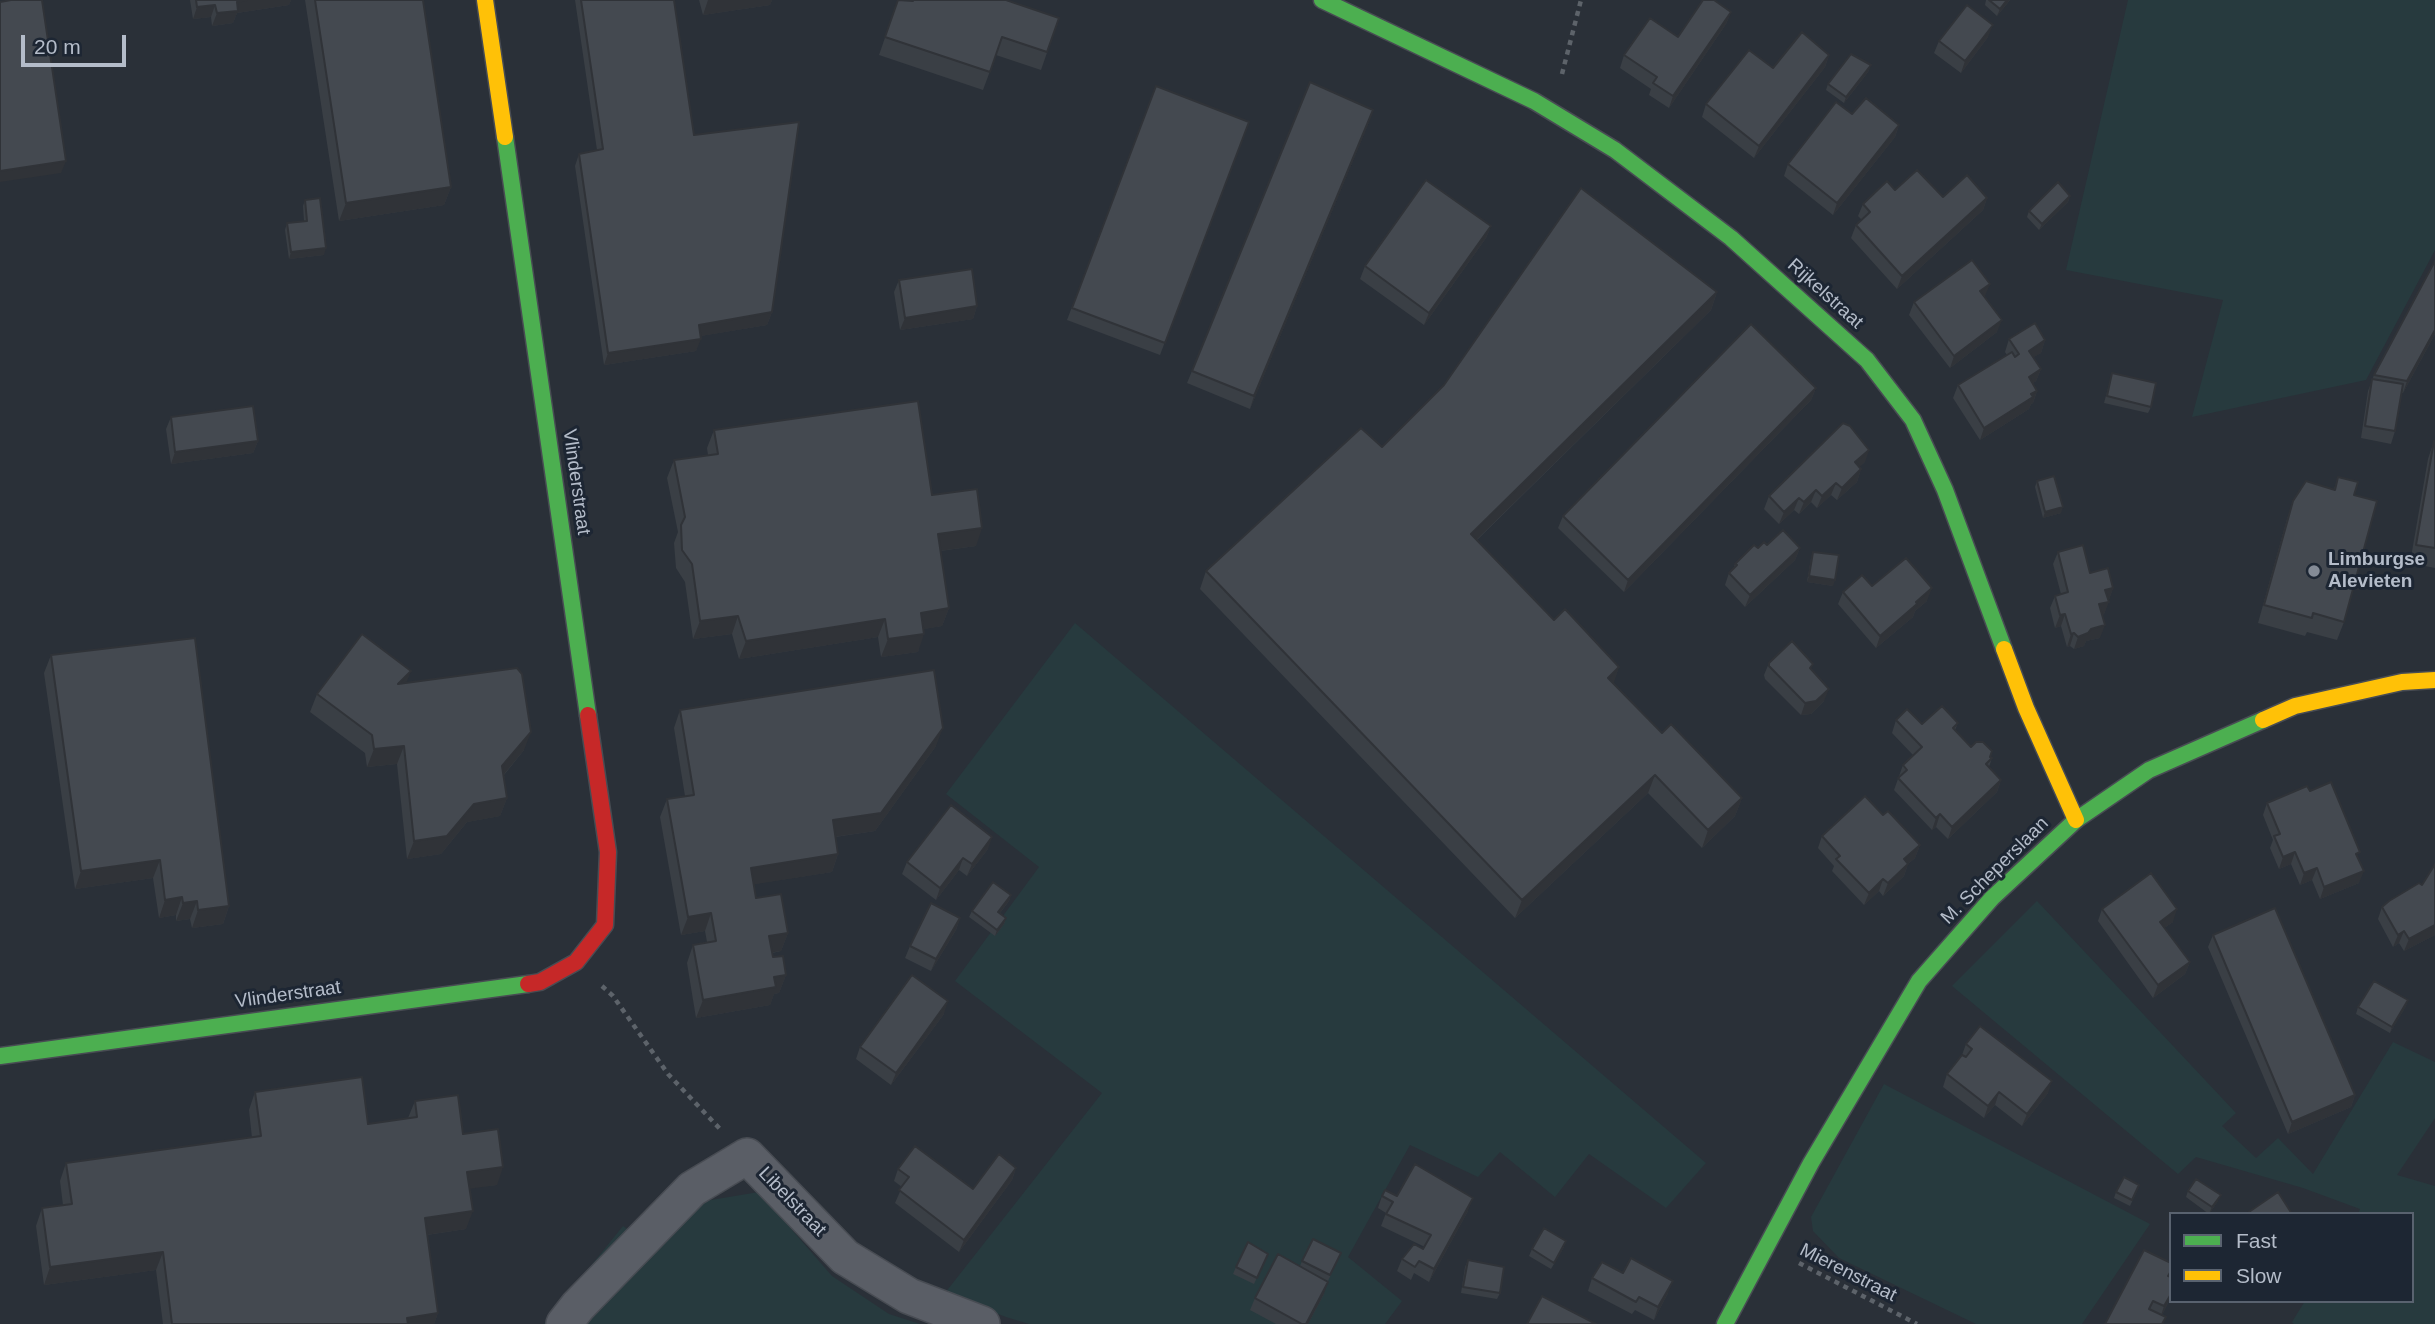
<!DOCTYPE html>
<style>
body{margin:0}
#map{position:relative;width:2435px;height:1324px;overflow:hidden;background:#2a3038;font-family:Helvetica,sans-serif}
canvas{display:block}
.legend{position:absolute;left:2169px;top:1212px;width:245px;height:91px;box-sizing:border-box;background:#1d2633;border:2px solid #59626f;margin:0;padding:9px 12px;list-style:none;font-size:21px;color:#b4bcc9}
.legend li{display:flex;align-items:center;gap:14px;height:35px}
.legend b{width:35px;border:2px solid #59626f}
.scale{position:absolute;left:21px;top:35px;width:105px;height:32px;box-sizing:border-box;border:4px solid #b4bcc9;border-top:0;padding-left:9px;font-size:21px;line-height:24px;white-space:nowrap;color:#b4bcc9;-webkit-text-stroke:5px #1d2633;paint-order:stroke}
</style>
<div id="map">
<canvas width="2435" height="1324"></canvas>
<ul class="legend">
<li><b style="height:9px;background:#4caf50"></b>Fast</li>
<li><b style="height:9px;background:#ffc107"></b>Slow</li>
</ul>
<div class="scale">20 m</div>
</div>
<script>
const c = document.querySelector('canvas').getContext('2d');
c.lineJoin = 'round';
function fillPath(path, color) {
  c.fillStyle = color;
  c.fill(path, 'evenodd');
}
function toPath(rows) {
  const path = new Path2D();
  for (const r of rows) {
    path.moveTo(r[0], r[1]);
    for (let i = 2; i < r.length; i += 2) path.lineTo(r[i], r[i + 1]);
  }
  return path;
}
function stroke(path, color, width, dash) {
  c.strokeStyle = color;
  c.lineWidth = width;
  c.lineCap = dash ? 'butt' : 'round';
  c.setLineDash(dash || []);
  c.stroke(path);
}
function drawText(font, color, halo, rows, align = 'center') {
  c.font = font + ' Helvetica,sans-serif';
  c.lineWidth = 6;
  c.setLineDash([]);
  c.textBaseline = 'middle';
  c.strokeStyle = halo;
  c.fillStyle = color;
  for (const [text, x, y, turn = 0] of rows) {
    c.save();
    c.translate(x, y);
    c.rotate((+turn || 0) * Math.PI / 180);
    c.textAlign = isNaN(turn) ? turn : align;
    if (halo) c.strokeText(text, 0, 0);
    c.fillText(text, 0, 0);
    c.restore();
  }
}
fillPath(toPath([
 [2128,0,2435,0,2435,250,2366,380,2192,417,2223,300,2066,270],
 [1075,623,1706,1163,1666,1208,1589,1154,1555,1197,1500,1152,1478,1177,1410,1145,1348,1257,1402,1301,1385,1324,1029,1324,1006,1317,945,1293,1102,1093,955,981,1039,867,946,794],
 [2037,901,2236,1113,2222,1126,2256,1158,2278,1138,2313,1174,2393,1042,2435,1062,2435,1118,2397,1175,2435,1186,2435,1324,2294,1324,2292,1322,2305,1301,2412,1301,2412,1214,2358,1214,2360,1209,2303,1188,2196,1157,2178,1174,1952,986],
 [1884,1084,2150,1224,2082,1324,1976,1324,1839,1258,1813,1231,1811,1217],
 [759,1192,832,1276,889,1314,920,1324,544,1324,623,1226,654,1248,699,1202]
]), '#273a3e');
const street = toPath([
 [564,1324,578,1306,692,1189,747,1156,845,1257,909,1296,982,1324]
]);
const fast = toPath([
 [1322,0,1534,101,1615,150,1731,238,1867,360,1913,420,1945,490,2004,649],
 [505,137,588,715],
 [0,1056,528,984],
 [1725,1324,1811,1163,1919,981,1992,898,2076,820,2149,770,2263,720]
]);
const slow = toPath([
 [485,0,505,137],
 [2004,649,2026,708,2076,820],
 [2263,720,2295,706,2402,682,2435,680]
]);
const jam = toPath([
 [528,984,540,982,576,962,605,925,608,852,588,715]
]);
stroke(street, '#484c53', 38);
stroke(fast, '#484c53', 19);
stroke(slow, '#484c53', 19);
stroke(jam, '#484c53', 19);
stroke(toPath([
 [1562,74,1581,0],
 [602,986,613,996,668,1074,721,1130],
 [1799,1263,1917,1324]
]), '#5d636a', 4.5, [5, 5]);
stroke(street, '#5a5e66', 35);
stroke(fast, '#4caf50', 16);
stroke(slow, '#ffc107', 16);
stroke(jam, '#c62828', 16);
fillPath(toPath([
 [190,0,291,0,289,5,237,13,233,23,212,26,211,17,193,19],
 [305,0,423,0,451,187,444,205,339,221],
 [575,0,674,0,694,135,772,312,767,325,700,336,696,351,604,365,575,166,579,154,597,150],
 [699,0,772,0,770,5,703,15],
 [898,0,1059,18,1041,70,996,55,983,90,879,55],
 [1986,0,2010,0,1997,16,1985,5],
 [1731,12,1726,24,1669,108,1649,95,1651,89,1620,68,1624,55,1678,37],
 [1988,37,1961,73,1934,53,1939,41],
 [1829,55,1825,67,1754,158,1702,117,1706,104,1773,68],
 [1871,65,1868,72,1844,103,1826,90,1828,84],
 [1156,86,1249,122,1160,355,1067,320],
 [1852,114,1899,125,1895,137,1833,215,1784,176,1788,164],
 [1369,122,1250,409,1187,383,1192,371],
 [1895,190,1943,197,1987,198,1983,210,1897,289,1851,238,1856,225,1862,220,1858,216,1863,204],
 [2070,196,2068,202,2039,230,2027,217,2029,211],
 [305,200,324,255,289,259,285,230,287,223,304,221,303,206],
 [1491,226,1486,238,1424,325,1360,279,1365,266],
 [2435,261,2435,334,2403,393,2402,393,2395,431,2391,444,2361,438,2368,391,2374,375],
 [899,280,977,306,973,319,900,330,894,292],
 [1717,292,1711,310,1477,540,1554,620,1619,667,1613,683,1662,733,1742,798,1735,816,1702,848,1648,793,1515,918,1200,589,1206,571,1382,447],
 [1985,297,1997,332,1950,368,1909,315,1914,302],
 [2009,339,2045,340,2041,353,2033,357,2041,369,2036,381,2033,383,2037,391,2033,403,2031,404,2029,409,1980,440,1953,398,1958,385,2007,355,2005,352],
 [2112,373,2151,407,2148,413,2104,403],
 [1816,388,1811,400,1624,592,1558,528,1563,516],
 [171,417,258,441,253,453,171,464,166,429],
 [714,430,932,495,976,546,940,551,949,608,942,626,923,629,918,652,881,657,878,637,739,659,732,634,693,639,685,582,676,568,674,543,678,532,667,478,674,460,708,455,707,448],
 [2434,441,2435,442,2435,568,2410,563,2428,459],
 [1865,462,1859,467,1861,469,1857,482,1837,500,1831,495,1817,508,1811,502,1799,514,1794,510,1779,524,1764,509,1769,496],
 [2338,477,2354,495,2344,622,2337,640,2307,632,2305,636,2258,623,2287,519,2293,501,2334,489],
 [2037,481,2061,513,2043,518,2035,487],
 [1767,545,1800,548,1795,560,1745,607,1725,585,1729,573,1733,569,1735,564,1758,548],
 [1813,552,1833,586,1807,582,1811,558],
 [2058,552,2113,588,2104,614,2102,615,2100,638,2086,641,2084,646,2074,649,2070,646,2067,647,2061,626,2055,628,2050,608,2055,596,2061,594,2053,564],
 [1872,586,1927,601,1915,611,1913,617,1876,648,1838,604,1843,592],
 [51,655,229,906,223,924,192,928,190,919,176,921,176,915,159,918,153,878,75,889,44,673],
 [1769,663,1812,669,1824,701,1811,714,1801,715,1765,679,1764,675],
 [406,683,524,750,504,775,507,798,500,816,467,822,441,854,407,859,397,764,367,767,365,753,310,712,317,694],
 [680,710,936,746,875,831,835,837,838,854,832,872,754,884,756,898,788,933,781,951,772,953,773,957,786,975,779,993,774,994,770,1005,696,1018,687,963,693,945,707,942,705,931,681,935,660,817,667,799,685,796,674,728],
 [1896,720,1922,724,1958,723,1955,730,1971,747,1992,758,1989,767,2001,780,1997,792,1948,839,1936,827,1932,830,1894,790,1903,765,1913,755,1892,733],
 [2310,791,2358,858,2359,883,2320,899,2312,880,2300,885,2291,864,2279,869,2270,848,2273,840,2263,815,2267,803],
 [1883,815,1920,845,1915,858,1908,864,1904,876,1883,896,1879,891,1864,905,1832,871,1834,866,1818,848,1822,836],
 [988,849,967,876,959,870,936,900,902,874,907,862],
 [1011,895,1009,901,1000,913,1006,918,1004,924,995,936,969,917,972,911],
 [2382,907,2435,935,2404,951,2399,943,2393,947,2378,919],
 [2102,909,2173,922,2164,928,2190,962,2185,974,2153,998,2098,921],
 [960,918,956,930,931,971,905,958,910,946],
 [2213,935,2355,1095,2351,1107,2288,1134,2208,947],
 [2408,1000,2406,1006,2390,1033,2356,1014,2358,1007],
 [944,1014,891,1085,856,1059,860,1047],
 [1966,1044,2048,1093,2022,1126,1995,1105,1984,1118,1943,1087,1947,1074,1962,1055],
 [255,1092,368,1124,408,1118,415,1101,463,1134,497,1185,470,1188,466,1229,427,1235,438,1313,434,1324,163,1324,156,1270,44,1285,36,1226,42,1208,63,1205,60,1181,66,1163,252,1138,249,1110],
 [1016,1168,1012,1180,959,1252,895,1203,902,1187,894,1181,898,1169,973,1189],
 [2137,1191,2130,1206,2114,1198,2116,1192],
 [2188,1191,2218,1201,2209,1214,2186,1197],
 [1382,1196,1397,1196,1468,1211,1429,1282,1414,1273,1411,1280,1397,1271,1402,1259,1423,1249,1425,1247,1381,1226,1386,1213,1378,1208],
 [1564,1247,1551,1269,1529,1256,1532,1249],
 [1341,1253,1328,1281,1309,1272,1324,1294,1308,1324,1276,1324,1250,1310,1255,1298,1300,1266,1302,1261],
 [1268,1254,1254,1284,1233,1274,1236,1267],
 [1468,1260,1500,1293,1497,1299,1461,1293,1465,1267],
 [2171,1263,2171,1273,2169,1277,2171,1297,2162,1315,2166,1317,2163,1324,2105,1324],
 [1623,1273,1668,1293,1654,1320,1635,1310,1632,1314,1588,1291,1592,1278]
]), '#3a3f45');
fillPath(toPath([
 [247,0,291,0,289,5,237,13,233,23,212,26,217,13,237,2],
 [708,0,772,0,770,5,703,15],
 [2007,0,2010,0,1997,16,2000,9],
 [215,5,211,17,193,19,197,7],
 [1731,12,1726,24,1669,108,1673,96],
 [1993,25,1988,37,1961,73,1965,61],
 [1829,55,1825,67,1754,158,1759,146],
 [1871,65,1868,72,1844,103,1846,97],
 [1373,110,1369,122,1250,409,1254,396],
 [1899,125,1895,137,1833,215,1837,203],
 [66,161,61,173,0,182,0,171],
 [451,187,444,205,339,221,346,203],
 [2070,196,2068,202,2039,230,2042,224],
 [1987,198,1983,210,1897,289,1902,276],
 [1491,226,1486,238,1424,325,1429,313],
 [326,248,324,255,289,259,291,252],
 [1990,284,1985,296,1976,303,1980,291],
 [1717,292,1711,310,1464,552,1471,534],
 [977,306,973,319,900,330,905,318],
 [772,312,767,325,695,337,699,325],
 [2002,320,1997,332,1950,368,1954,356],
 [2435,330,2435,334,2403,393,2407,381],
 [701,339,696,351,604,365,608,353],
 [2045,340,2041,353,2024,363,2029,351],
 [2041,369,2036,381,2024,389,2029,377],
 [1816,388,1811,400,1624,592,1628,580],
 [2037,391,2033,403,2031,404,2029,409,1980,440,1984,428],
 [258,441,253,453,171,464,175,452],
 [1869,450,1865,462,1851,475,1855,462],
 [1861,469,1857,482,1837,500,1842,488],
 [1836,483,1831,495,1817,508,1822,496],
 [1816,490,1811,502,1799,514,1804,502],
 [1799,498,1794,510,1779,524,1784,512],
 [2063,507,2061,513,2043,518,2045,512],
 [982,528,976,546,931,552,938,534],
 [1800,548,1795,560,1745,607,1750,595],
 [1809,576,1835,580,1833,586,1807,582],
 [1932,588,1927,601,1915,611,1913,617,1876,648,1880,636],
 [2113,588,2109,600,2101,602,2105,590],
 [2109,602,2104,614,2094,617,2099,604],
 [949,608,942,626,914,631,921,613],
 [2065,614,2061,626,2055,628,2060,615],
 [738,616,732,634,693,639,700,621],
 [885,619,878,637,739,659,746,641],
 [2105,625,2100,638,2086,641,2084,646,2074,649,2078,637,2091,629],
 [2074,633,2070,646,2067,647,2071,634],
 [924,634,918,652,881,657,888,639],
 [1619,667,1613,685,1608,678],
 [411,671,404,689,398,684],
 [1829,689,1824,701,1811,714,1801,715,1805,703],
 [943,728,936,746,875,831,826,838,833,820],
 [531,732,524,750,496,784,502,766],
 [404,746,397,764,367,767,374,749],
 [1655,775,1648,793,1515,918,1522,900],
 [2001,780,1997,792,1948,839,1952,827],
 [507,798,500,816,467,822,441,854,407,859,414,841,474,804],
 [1742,798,1735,816,1702,848,1708,830],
 [1940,814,1936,827,1932,830,1936,818],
 [992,837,988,849,967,876,972,864],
 [1920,845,1915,858,1908,864,1904,876,1883,896,1888,883,1904,859],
 [2295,852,2291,864,2279,869,2283,857],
 [838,854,832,872,744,886,751,868],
 [963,858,959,870,936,900,940,888],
 [160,860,153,878,75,889,81,871],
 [2317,868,2312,880,2300,885,2304,873],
 [2364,871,2359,883,2320,899,2324,887],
 [1883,879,1879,891,1864,905,1869,893],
 [1011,895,1009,901,996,918,998,912],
 [182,897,176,915,159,918,165,900],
 [197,901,190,919,176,921,183,903],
 [229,906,223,924,192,928,198,910],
 [2177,909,2173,922,2155,934,2160,922],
 [711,913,705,931,681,935,688,917],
 [960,918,956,930,931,971,936,959],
 [1006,918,1004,924,995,936,997,930],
 [2435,925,2435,935,2404,951,2409,939],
 [2404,931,2399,943,2393,947,2398,935],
 [788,933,781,951,762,954,769,936],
 [2190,962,2185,974,2153,998,2158,985],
 [786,975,779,993,774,994,770,1005,696,1018,703,1000,774,977],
 [2408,1000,2406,1006,2390,1033,2392,1027],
 [948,1001,944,1014,891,1085,896,1073],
 [2052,1081,2048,1093,2022,1126,2027,1114],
 [1999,1092,1995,1105,1984,1118,1988,1106],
 [2355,1095,2351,1107,2288,1134,2292,1122],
 [503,1167,497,1185,461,1190,467,1172],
 [1016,1168,1012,1180,959,1252,964,1240],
 [2221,1195,2218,1201,2209,1214,2212,1207],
 [1473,1198,1468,1211,1429,1282,1434,1269],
 [473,1211,466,1229,419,1236,425,1218],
 [163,1252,156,1270,44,1285,50,1267],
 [1673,1281,1668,1293,1654,1320,1658,1307],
 [1328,1282,1324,1294,1308,1324,1306,1324],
 [2171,1294,2171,1297,2160,1319,2164,1306],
 [438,1313,434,1324,404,1324,407,1318]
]), '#303338');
const building = toPath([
 [11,0,42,0,66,161,0,171,0,2,11,0],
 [196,0,247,0,237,2,238,11,217,13,215,5,197,7,196,0],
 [315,0,423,0,451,187,346,203,315,0],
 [581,0,674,0,694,135,799,122,772,312,699,325,701,339,608,353,579,154,603,149,581,0],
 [898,0,913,1,913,0,1006,0,1059,18,1047,52,1002,37,990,72,885,37,898,0],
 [1703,0,1714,0,1731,12,1673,96,1653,83,1657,77,1624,55,1650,18,1678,37,1703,0],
 [1989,0,2007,0,2000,9,1989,0],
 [1967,5,1993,25,1965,61,1939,41,1967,5],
 [1802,32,1829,55,1759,146,1706,104,1749,50,1773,68,1802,32],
 [1851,54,1871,65,1846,97,1828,84,1851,54],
 [1310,82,1373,110,1254,396,1192,371,1310,82],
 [1156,86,1249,122,1165,343,1072,308,1156,86],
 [1866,98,1899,125,1837,203,1788,164,1836,102,1852,114,1866,98],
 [1917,170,1943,197,1967,175,1987,198,1902,276,1856,225,1870,212,1863,204,1887,181,1895,190,1917,170],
 [1426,180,1491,226,1429,313,1365,266,1426,180],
 [2058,182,2070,196,2042,224,2029,211,2058,182],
 [1581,188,1717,292,1471,534,1554,620,1565,609,1619,667,1608,678,1662,733,1671,724,1742,798,1708,830,1655,775,1522,900,1206,571,1361,428,1382,447,1444,385,1581,188],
 [320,198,326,248,291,252,287,223,307,221,305,200,320,198],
 [1972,260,1990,284,1980,291,2002,320,1954,356,1914,302,1972,260],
 [2435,261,2435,330,2407,381,2374,375,2435,261],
 [972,269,977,306,905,318,899,280,972,269],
 [2035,323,2045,340,2029,351,2041,369,2029,377,2037,391,2031,394,2033,397,1984,428,1958,385,2012,352,2015,357,2019,354,2009,339,2035,323],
 [1751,324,1816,388,1628,580,1563,516,1751,324],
 [2112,373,2156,383,2151,407,2107,396,2112,373],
 [2372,379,2403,384,2395,431,2365,426,2372,379],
 [918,401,932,495,977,489,982,528,938,534,949,608,921,613,924,634,888,639,885,619,746,641,738,616,700,621,692,564,682,550,681,525,685,517,674,460,718,454,714,430,918,401],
 [253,406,258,441,175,452,171,417,253,406],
 [1843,423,1850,426,1869,450,1855,462,1861,469,1842,488,1836,483,1822,496,1816,490,1804,502,1799,498,1784,512,1769,496,1843,423],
 [2434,441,2435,442,2435,548,2416,545,2434,441],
 [2054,476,2063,507,2045,512,2037,481,2054,476],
 [2338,477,2358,482,2354,495,2377,501,2344,622,2313,613,2312,618,2264,605,2293,501,2306,481,2335,490,2338,477],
 [1783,530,1800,548,1750,595,1729,573,1737,565,1735,564,1754,545,1758,548,1764,542,1767,545,1783,530],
 [2083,545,2090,573,2108,568,2113,588,2105,590,2109,602,2099,604,2105,625,2091,629,2088,633,2078,637,2074,633,2071,634,2065,614,2060,615,2055,596,2068,592,2058,552,2083,545],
 [1813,552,1839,555,1835,580,1809,576,1813,552],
 [1906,558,1932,588,1916,602,1917,604,1880,636,1843,592,1862,575,1872,586,1906,558],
 [362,634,411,671,398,684,517,668,522,674,531,732,502,766,507,798,474,804,447,836,414,841,404,746,374,749,372,735,317,694,362,634],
 [195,638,229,906,198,910,197,901,183,903,182,897,165,900,160,860,81,871,51,655,195,638],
 [1792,641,1813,664,1810,668,1829,689,1816,701,1805,703,1769,666,1769,663,1792,641],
 [934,670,943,728,881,813,833,820,838,854,751,868,756,898,781,894,788,933,769,936,773,957,783,956,786,975,774,977,776,987,703,1000,693,945,716,941,711,913,688,917,667,799,694,795,680,710,934,670],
 [1942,706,1958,723,1953,728,1971,747,1976,742,1983,742,1992,751,1990,757,1992,758,1986,764,2001,780,1952,827,1940,814,1936,818,1898,778,1907,770,1903,765,1922,747,1896,720,1907,709,1922,724,1942,706],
 [2331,782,2360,852,2356,854,2364,871,2324,887,2317,868,2304,873,2295,852,2283,857,2274,836,2280,834,2267,803,2307,786,2310,791,2331,782],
 [1865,796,1883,815,1888,811,1920,845,1904,859,1908,864,1888,883,1883,879,1869,893,1836,859,1840,856,1822,836,1865,796],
 [951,805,992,837,972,864,963,858,940,888,907,862,951,805],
 [2435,864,2435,925,2409,939,2404,931,2398,935,2382,907,2389,901,2419,883,2422,885,2435,864],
 [2151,873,2177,909,2160,922,2190,962,2158,985,2102,909,2151,873],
 [993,882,1011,895,998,912,1006,918,997,930,972,911,993,882],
 [931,903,960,918,936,959,910,946,931,903],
 [2275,908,2355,1095,2292,1122,2213,935,2275,908],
 [912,975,948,1001,896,1073,860,1047,912,975],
 [2374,981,2408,1000,2392,1027,2358,1007,2374,981],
 [1980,1026,2052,1081,2027,1114,1999,1092,1988,1106,1947,1074,1962,1055,1966,1057,1972,1049,1966,1044,1980,1026],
 [362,1077,368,1124,417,1117,415,1101,458,1095,463,1134,498,1129,503,1167,467,1172,473,1211,425,1218,438,1313,407,1318,408,1324,172,1324,163,1252,50,1267,42,1208,72,1204,66,1163,261,1136,255,1092,362,1077],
 [915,1146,973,1189,999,1154,1016,1168,964,1240,899,1190,909,1177,898,1169,915,1146],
 [1415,1164,1473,1198,1434,1269,1419,1261,1415,1267,1402,1259,1414,1244,1423,1249,1431,1235,1386,1214,1393,1202,1382,1196,1385,1190,1397,1196,1415,1164],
 [2124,1177,2139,1185,2132,1200,2116,1192,2124,1177],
 [2196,1179,2221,1195,2212,1207,2188,1191,2196,1179],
 [2278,1192,2292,1214,2246,1214,2278,1192],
 [1544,1228,1566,1241,1554,1263,1532,1249,1544,1228],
 [1313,1239,1341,1253,1330,1275,1302,1261,1313,1239],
 [1248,1242,1268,1254,1257,1278,1236,1267,1248,1242],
 [2144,1250,2171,1263,2171,1271,2168,1276,2171,1277,2171,1294,2164,1306,2153,1301,2149,1309,2166,1317,2162,1324,2105,1324,2144,1250],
 [1278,1254,1328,1282,1306,1324,1302,1324,1255,1298,1278,1254],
 [1631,1258,1673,1281,1658,1307,1639,1297,1636,1302,1592,1278,1602,1262,1623,1273,1631,1258],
 [1468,1260,1504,1267,1500,1293,1463,1287,1468,1260],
 [1542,1296,1596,1324,1527,1324,1542,1296]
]);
fillPath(building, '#444950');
stroke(building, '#303338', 2);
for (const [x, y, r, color] of [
 [2314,571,7,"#848b96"]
]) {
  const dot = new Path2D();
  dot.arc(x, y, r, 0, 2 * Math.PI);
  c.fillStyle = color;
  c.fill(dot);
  stroke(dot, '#1d2633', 2.5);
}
drawText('19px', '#b4bcc9', '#1d2633', [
 ["Rijkelstraat",1825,294,42],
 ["Vlinderstraat",576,482,82],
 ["M. Scheperslaan",1995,871,-45],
 ["Vlinderstraat",288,995,-8],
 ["Libelstraat",792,1202,46],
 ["Mierenstraat",1848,1273,27]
]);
drawText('bold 19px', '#b4bcc9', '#1d2633', [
 ["Limburgse",2328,560],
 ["Alevieten",2328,582]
], 'left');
</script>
